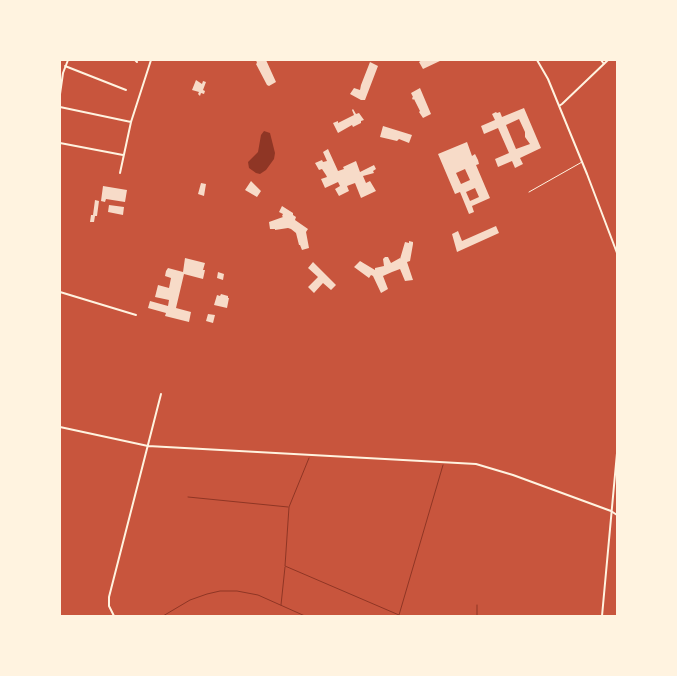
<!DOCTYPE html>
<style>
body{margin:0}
#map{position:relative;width:677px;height:676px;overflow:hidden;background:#c8553d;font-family:Roboto,sans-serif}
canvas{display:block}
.frame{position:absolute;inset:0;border:61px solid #fff3e0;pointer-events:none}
</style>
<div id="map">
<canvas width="677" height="676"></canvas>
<div class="frame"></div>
</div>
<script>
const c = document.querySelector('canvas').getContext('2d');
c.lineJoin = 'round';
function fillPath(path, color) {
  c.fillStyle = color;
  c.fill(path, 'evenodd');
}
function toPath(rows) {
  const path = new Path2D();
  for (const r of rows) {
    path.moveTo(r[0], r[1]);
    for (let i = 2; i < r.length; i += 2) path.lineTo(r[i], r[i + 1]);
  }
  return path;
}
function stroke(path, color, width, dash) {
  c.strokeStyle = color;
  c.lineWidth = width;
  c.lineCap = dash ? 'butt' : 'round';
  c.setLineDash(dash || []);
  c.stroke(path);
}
fillPath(toPath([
 [264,131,270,133,275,153,274,159,266,170,260,174,256,173,249,168,248,162,258,152,261,135]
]), '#8f3625');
stroke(toPath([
 [309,458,289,507,285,566,399,615,443,465],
 [188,497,288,507],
 [281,605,285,567],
 [477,605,477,616],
 [163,616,190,600,207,594,220,591,237,591,258,595,305,616]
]), '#8f3625', 1);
fillPath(toPath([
 [256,60,266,60,276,82,269,86,267,85,256,64,257,63],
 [422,60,442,60,423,69,419,62],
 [370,62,378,66,365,100,361,100,350,94,354,88,360,90,361,85],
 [196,80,202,84,203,81,206,82,203,90,205,91,204,94,201,93,200,96,198,94,199,92,192,90],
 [420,88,431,114,423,118,419,112,420,111,414,99,413,100,412,98,413,97,411,93],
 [524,108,541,148,520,158,523,164,515,168,512,161,498,167,495,159,509,153,498,128,484,134,481,126,495,120,492,114,496,112,497,113,500,112,502,117],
 [519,119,525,132,525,137,530,144,516,149,506,125],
 [353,109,356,114,359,113,364,120,361,121,361,123,353,127,352,125,338,133,333,123,338,121,338,123,354,115,352,110],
 [383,126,412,135,409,143,399,139,397,141,380,137],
 [467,142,472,156,475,154,478,160,479,164,476,165,490,198,472,206,474,212,469,214,460,192,455,194,438,154],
 [465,169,470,180,461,184,456,173],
 [475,188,479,197,470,201,466,192],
 [328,149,338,171,344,169,343,167,356,161,360,172,374,165,376,169,373,171,374,173,363,176,366,183,370,181,376,191,361,198,355,183,347,186,349,191,339,196,335,189,340,186,338,182,325,188,321,179,327,177,326,175,322,169,319,170,315,163,322,160,323,162,327,161,323,152],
 [251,181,261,191,257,197,245,190],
 [201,183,206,184,204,196,198,194],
 [103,186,127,190,125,202,106,199,105,202,101,201],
 [95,200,99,201,97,216,95,216,94,222,90,222,91,215,93,215],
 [109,205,124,207,123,215,108,212],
 [282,206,293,213,293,215,296,217,295,220,308,229,306,232,309,248,302,250,300,245,299,245,296,233,291,229,288,228,275,230,275,229,270,229,269,222,283,217,282,216,283,214,279,212],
 [496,226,499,233,457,252,452,234,458,231,462,241],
 [409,241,413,242,413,244,410,261,407,262,413,280,405,281,400,269,392,272,383,276,388,289,381,293,373,276,371,275,369,278,354,267,360,261,375,270,375,268,384,266,383,259,385,257,388,257,391,263,400,258,400,259,405,242,409,243],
 [185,258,205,263,203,270,205,270,203,279,184,274,176,308,191,312,189,322,165,316,166,313,148,308,150,301,168,306,169,300,155,297,158,285,169,288,171,278,165,276,166,271,168,268,183,272],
 [313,262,336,285,331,290,323,283,314,293,308,287,318,277,308,268],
 [218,272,224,274,223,280,217,278],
 [221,294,228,296,228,298,229,298,227,308,214,305,217,295,220,296],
 [208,314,215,315,213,323,206,321]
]), '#f7dbc8');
stroke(toPath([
 [529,192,582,162]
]), '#fff3e0', 1);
stroke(toPath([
 [135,60,137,62],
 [537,60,548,79,587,174,617,253],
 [601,60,604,64],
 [65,66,126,90],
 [60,94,63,73,68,60],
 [559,106,562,104,608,60],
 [60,107,131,122],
 [60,143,123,155],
 [120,173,131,122,151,60],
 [60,292,136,315],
 [60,427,148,446,476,464,513,475,611,511,617,515],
 [114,616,109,606,109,597,161,394],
 [602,616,617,453]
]), '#fff3e0', 2);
</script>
